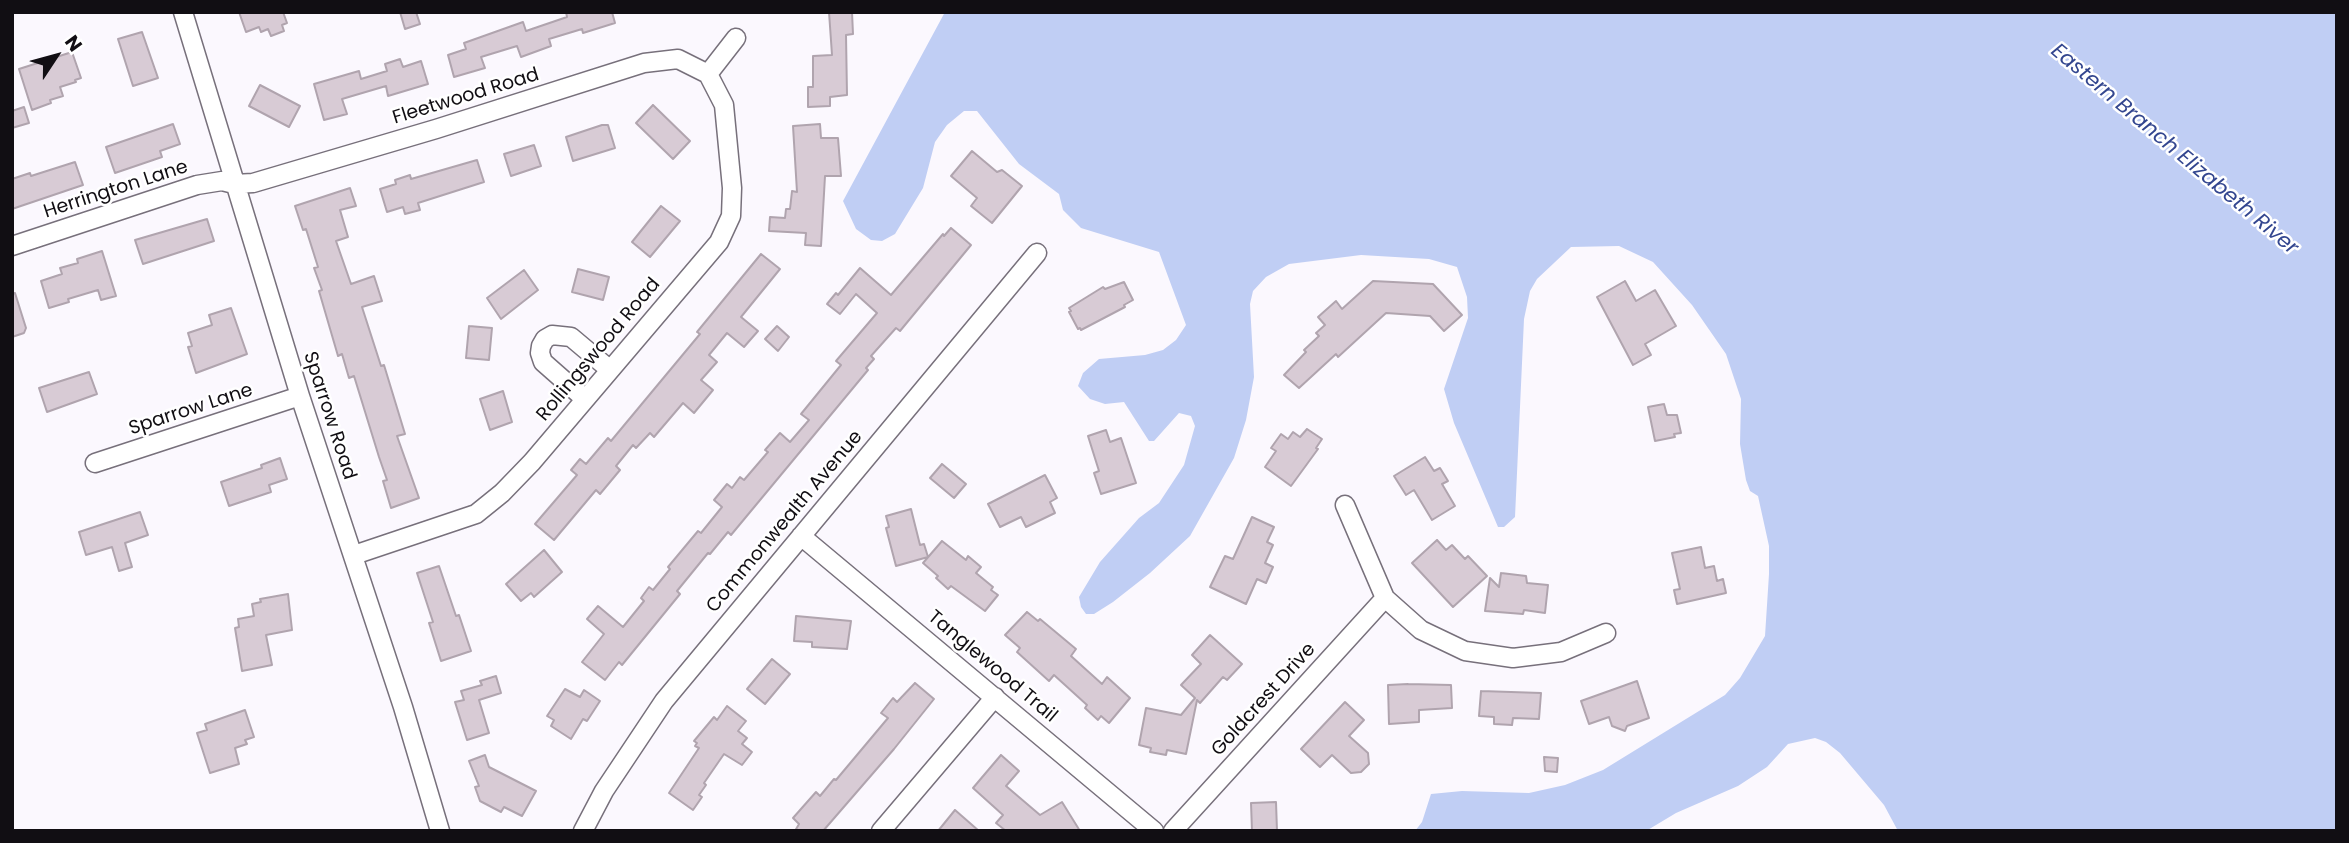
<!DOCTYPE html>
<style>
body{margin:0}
#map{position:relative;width:2349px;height:843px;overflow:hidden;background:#fbf8fe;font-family:Poppins,sans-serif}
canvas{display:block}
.frame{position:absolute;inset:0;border:14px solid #110e13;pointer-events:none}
.north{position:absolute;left:21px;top:21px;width:70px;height:70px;-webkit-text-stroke:5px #fff;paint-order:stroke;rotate:54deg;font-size:19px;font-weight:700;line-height:28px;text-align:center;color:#110e13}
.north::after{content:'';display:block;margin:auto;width:24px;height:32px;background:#110e13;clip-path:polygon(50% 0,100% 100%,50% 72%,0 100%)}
</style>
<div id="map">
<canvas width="2349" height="843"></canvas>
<div class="frame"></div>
<div class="north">N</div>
</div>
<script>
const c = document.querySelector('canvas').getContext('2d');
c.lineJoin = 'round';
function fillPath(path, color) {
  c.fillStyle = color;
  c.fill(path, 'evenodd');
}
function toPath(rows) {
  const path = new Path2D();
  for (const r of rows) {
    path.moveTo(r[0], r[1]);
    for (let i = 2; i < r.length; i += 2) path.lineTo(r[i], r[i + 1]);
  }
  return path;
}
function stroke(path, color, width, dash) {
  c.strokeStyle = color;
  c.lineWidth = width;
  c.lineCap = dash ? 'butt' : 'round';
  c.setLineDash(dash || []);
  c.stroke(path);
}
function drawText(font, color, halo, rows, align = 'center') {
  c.font = font + ' Poppins,sans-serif';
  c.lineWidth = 5;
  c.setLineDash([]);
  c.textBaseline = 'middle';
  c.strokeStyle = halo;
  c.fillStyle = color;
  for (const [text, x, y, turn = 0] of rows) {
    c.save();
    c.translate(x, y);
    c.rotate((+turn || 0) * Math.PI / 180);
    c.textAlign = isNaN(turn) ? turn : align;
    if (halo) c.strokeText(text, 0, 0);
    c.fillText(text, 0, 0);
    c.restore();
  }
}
fillPath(toPath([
 [945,12,2337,12,2337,831,1898,831,1884,805,1840,753,1826,742,1815,738,1788,744,1767,767,1738,786,1676,813,1646,831,1415,831,1422,822,1431,794,1462,791,1529,793,1565,785,1603,770,1725,695,1740,678,1765,636,1769,574,1769,546,1758,496,1750,491,1746,480,1740,444,1741,399,1726,354,1692,305,1653,262,1619,246,1571,247,1537,279,1530,291,1524,319,1515,517,1504,527,1498,527,1454,423,1444,389,1468,318,1467,297,1457,267,1429,259,1361,255,1289,264,1266,277,1253,291,1250,304,1254,377,1246,420,1234,458,1190,536,1150,573,1113,602,1094,614,1086,614,1081,607,1079,597,1100,562,1139,518,1159,503,1184,465,1195,426,1191,416,1179,413,1154,441,1149,441,1124,402,1105,404,1090,399,1078,386,1083,373,1099,359,1145,355,1163,350,1176,340,1186,325,1159,252,1081,228,1063,210,1059,194,1019,164,977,111,964,111,947,125,935,142,923,188,895,234,882,241,871,240,856,229,843,201]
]), '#c0cef4');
const building = toPath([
 [239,12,283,12,287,23,282,25,284,31,271,36,268,29,261,32,259,27,246,32,239,12],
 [400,12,416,12,420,24,405,29,400,12],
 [566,12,612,12,615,23,583,33,582,29,549,39,551,46,521,57,517,46,481,57,485,68,454,77,448,55,466,49,464,43,523,22,526,31,567,17,566,12],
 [829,12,852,12,853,34,846,35,847,95,830,97,830,106,808,107,808,87,813,87,813,56,832,55,829,12],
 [142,32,158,78,133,86,118,39,142,32],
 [72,52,81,78,75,80,76,82,60,87,63,96,50,100,51,103,32,110,19,69,72,52],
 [400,59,403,67,421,61,428,84,388,96,386,86,342,99,347,114,324,120,314,84,359,71,361,79,387,71,385,64,400,59],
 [260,85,300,106,289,127,249,106,260,85],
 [653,105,690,141,673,159,636,123,653,105],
 [24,107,29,123,12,128,12,111,24,107],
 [173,124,180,144,160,151,162,157,115,173,106,147,173,124],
 [820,124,821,138,838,138,841,176,825,176,821,246,805,245,806,233,769,231,770,217,785,218,786,209,790,209,792,191,797,192,793,126,820,124],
 [602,125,608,125,615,148,573,161,566,137,602,125],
 [534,145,541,166,511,176,504,154,534,145],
 [972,151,997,172,1002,170,1022,186,992,223,971,206,977,198,951,176,972,151],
 [477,160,484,182,418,203,420,210,405,214,403,207,387,212,380,189,396,184,395,180,410,175,411,179,477,160],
 [75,162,83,185,12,209,12,179,30,173,31,176,75,162],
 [350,188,356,206,340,210,348,237,336,241,351,284,374,276,382,301,362,307,381,366,384,365,405,434,397,436,419,498,391,508,383,481,387,480,379,457,354,376,349,378,342,354,338,356,319,291,322,290,314,268,318,267,306,229,303,230,295,206,350,188],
 [661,206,680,221,650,257,632,242,661,206],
 [207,219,214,241,143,264,135,240,207,219],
 [951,228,971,245,900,331,896,328,871,356,874,359,866,368,868,370,731,535,728,532,710,554,708,553,677,591,680,594,622,665,619,662,605,680,582,662,604,634,587,619,598,606,623,627,644,601,641,598,649,587,653,590,670,569,668,567,698,531,701,533,722,507,714,500,727,484,732,488,740,477,744,480,768,452,765,450,780,433,790,442,809,420,801,414,841,365,836,361,877,313,856,294,840,314,827,304,836,293,838,295,860,268,891,295,943,234,944,236,951,228],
 [102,251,116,296,101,300,98,290,68,299,69,302,49,308,41,281,62,274,60,268,78,263,77,259,102,251],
 [761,254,780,269,741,317,758,331,744,347,727,333,709,355,717,362,701,380,713,390,694,413,683,403,654,437,650,433,636,448,633,445,616,466,620,470,600,494,596,490,554,540,535,524,577,475,571,470,580,459,586,464,608,438,611,441,700,334,697,332,761,254],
 [578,269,609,277,603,300,572,292,578,269],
 [524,270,538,290,501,319,487,298,524,270],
 [1373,281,1433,284,1462,315,1444,331,1430,316,1386,313,1338,357,1336,354,1299,388,1284,375,1306,352,1304,350,1319,336,1316,333,1325,325,1318,317,1336,301,1342,309,1373,281],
 [1625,281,1636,301,1655,290,1676,326,1645,344,1651,355,1633,365,1597,297,1625,281],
 [1124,282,1133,300,1124,305,1125,307,1081,330,1080,328,1078,329,1069,312,1071,311,1069,308,1103,287,1105,289,1124,282],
 [15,293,26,328,24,333,12,337,12,294,15,293],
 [231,308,247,354,196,373,188,347,192,346,188,333,212,325,209,315,231,308],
 [469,326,492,328,489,360,466,358,469,326],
 [777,326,789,337,778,351,765,339,777,326],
 [89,372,97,394,47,412,39,388,89,372],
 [503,391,512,422,490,430,480,399,503,391],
 [1664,404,1667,415,1677,415,1681,433,1674,434,1675,437,1655,441,1648,407,1664,404],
 [1307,429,1322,439,1316,448,1318,449,1291,486,1265,467,1276,451,1271,448,1281,434,1288,439,1293,432,1300,437,1307,429],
 [1106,430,1110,442,1121,438,1136,483,1101,494,1094,473,1099,471,1088,436,1106,430],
 [1425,457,1434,471,1440,468,1448,481,1442,484,1455,506,1432,520,1414,490,1406,495,1394,476,1425,457],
 [280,458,287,479,269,485,271,492,229,506,221,482,262,468,261,465,280,458],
 [942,464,966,484,954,498,930,478,942,464],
 [1045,475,1057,498,1050,502,1055,513,1026,527,1021,517,1000,527,988,504,1045,475],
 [911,509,920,545,924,544,928,557,896,566,886,528,889,527,886,516,911,509],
 [140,512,148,535,125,543,132,567,119,571,112,547,86,555,79,532,140,512],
 [1252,517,1274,527,1267,542,1273,545,1265,563,1273,567,1266,583,1257,579,1246,604,1210,587,1225,556,1233,559,1252,517],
 [1437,540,1446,550,1452,545,1465,559,1468,556,1487,576,1453,607,1412,563,1437,540],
 [942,541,966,560,968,556,981,567,976,573,993,587,991,590,998,595,985,611,951,586,948,589,936,578,938,576,923,563,942,541],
 [1701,547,1705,568,1714,566,1717,581,1723,579,1726,593,1677,604,1674,590,1680,589,1672,553,1701,547],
 [544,550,562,572,534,597,531,593,521,601,506,584,544,550],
 [439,566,456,616,459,615,471,651,441,661,429,623,433,622,417,573,439,566],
 [1501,573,1526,576,1527,583,1548,585,1545,613,1524,610,1523,614,1485,611,1490,578,1499,587,1501,573],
 [288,594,292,630,266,635,272,665,242,671,235,628,239,627,238,619,254,616,252,604,261,602,260,599,288,594],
 [1027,612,1038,621,1040,619,1076,649,1071,656,1102,684,1107,677,1130,698,1109,723,1101,716,1098,720,1085,708,1087,705,1054,675,1049,681,1017,652,1020,648,1005,635,1027,612],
 [796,616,851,621,847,649,812,647,812,642,794,641,796,616],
 [1210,635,1242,664,1227,680,1223,677,1200,703,1197,700,1186,754,1167,750,1166,755,1150,752,1151,748,1139,745,1146,708,1181,715,1195,698,1181,685,1201,664,1192,655,1210,635],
 [772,659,790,674,765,704,747,689,772,659],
 [496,676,501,693,479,700,489,733,467,740,455,702,464,700,461,691,482,685,480,681,496,676],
 [1637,681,1649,718,1627,726,1625,731,1612,726,1609,717,1589,724,1581,701,1637,681],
 [915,683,934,699,894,749,823,831,795,831,799,824,793,818,816,792,820,796,834,779,836,780,888,718,881,713,893,698,897,702,915,683],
 [1408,684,1451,685,1452,708,1419,710,1419,722,1389,724,1388,685,1408,684],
 [565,689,580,697,584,690,600,701,587,721,583,719,571,739,551,726,554,720,547,716,565,689],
 [1481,691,1541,693,1539,719,1513,718,1512,725,1494,724,1494,717,1479,716,1481,691],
 [1345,702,1364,720,1349,736,1368,753,1369,764,1361,772,1351,773,1332,755,1320,767,1301,749,1345,702],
 [727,706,746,721,738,731,747,738,742,744,752,752,742,765,724,754,704,783,706,785,699,795,702,797,693,810,669,793,699,748,695,746,697,743,694,741,714,717,717,720,727,706],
 [245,710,254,737,245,740,247,744,235,748,239,764,210,773,197,733,207,730,205,724,245,710],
 [485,755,489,767,536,791,522,816,504,807,501,812,480,801,475,787,479,786,469,761,485,755],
 [1001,755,1019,771,1006,786,1040,815,1062,802,1080,831,1006,831,996,823,1003,815,973,788,1001,755],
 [1544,757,1558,758,1557,772,1545,771,1544,757],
 [1276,802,1277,831,1252,831,1251,803,1276,802],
 [955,810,979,831,938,831,955,810]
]);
fillPath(building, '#d8cbd5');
stroke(building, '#b0a4ae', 2);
const street = toPath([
 [183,12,300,396,403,707,440,831],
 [708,74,736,38],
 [12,246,197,185,222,181,234,184,253,183,436,129,644,63,678,59,708,74],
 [585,399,543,362,540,353,541,346,545,339,552,335,571,337,609,369],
 [95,463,300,396],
 [1345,505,1385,598,1421,630,1465,651,1513,658,1561,652,1606,633],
 [801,536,1154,831],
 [354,555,476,514,502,493,532,462,719,242,731,216,732,188,724,105,708,74],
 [583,831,604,791,664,701,1037,253],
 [881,831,995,697],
 [1173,831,1385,598]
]);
stroke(street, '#77707b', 21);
stroke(street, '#fff', 18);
drawText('19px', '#110e13', '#fff', [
 ["Fleetwood Road",466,97,-17],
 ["Herrington Lane",116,190,-18],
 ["Rollingswood Road",599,350,-50],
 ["Sparrow Lane",191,410,-18],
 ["Sparrow Road",329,416,72],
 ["Commonwealth Avenue",785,522,-50],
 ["Tanglewood Trail",992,667,40],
 ["Goldcrest Drive",1264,700,-48]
]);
drawText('italic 21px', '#33468f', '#fff', [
 ["Eastern Branch Elizabeth River",2174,150,40]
]);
</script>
